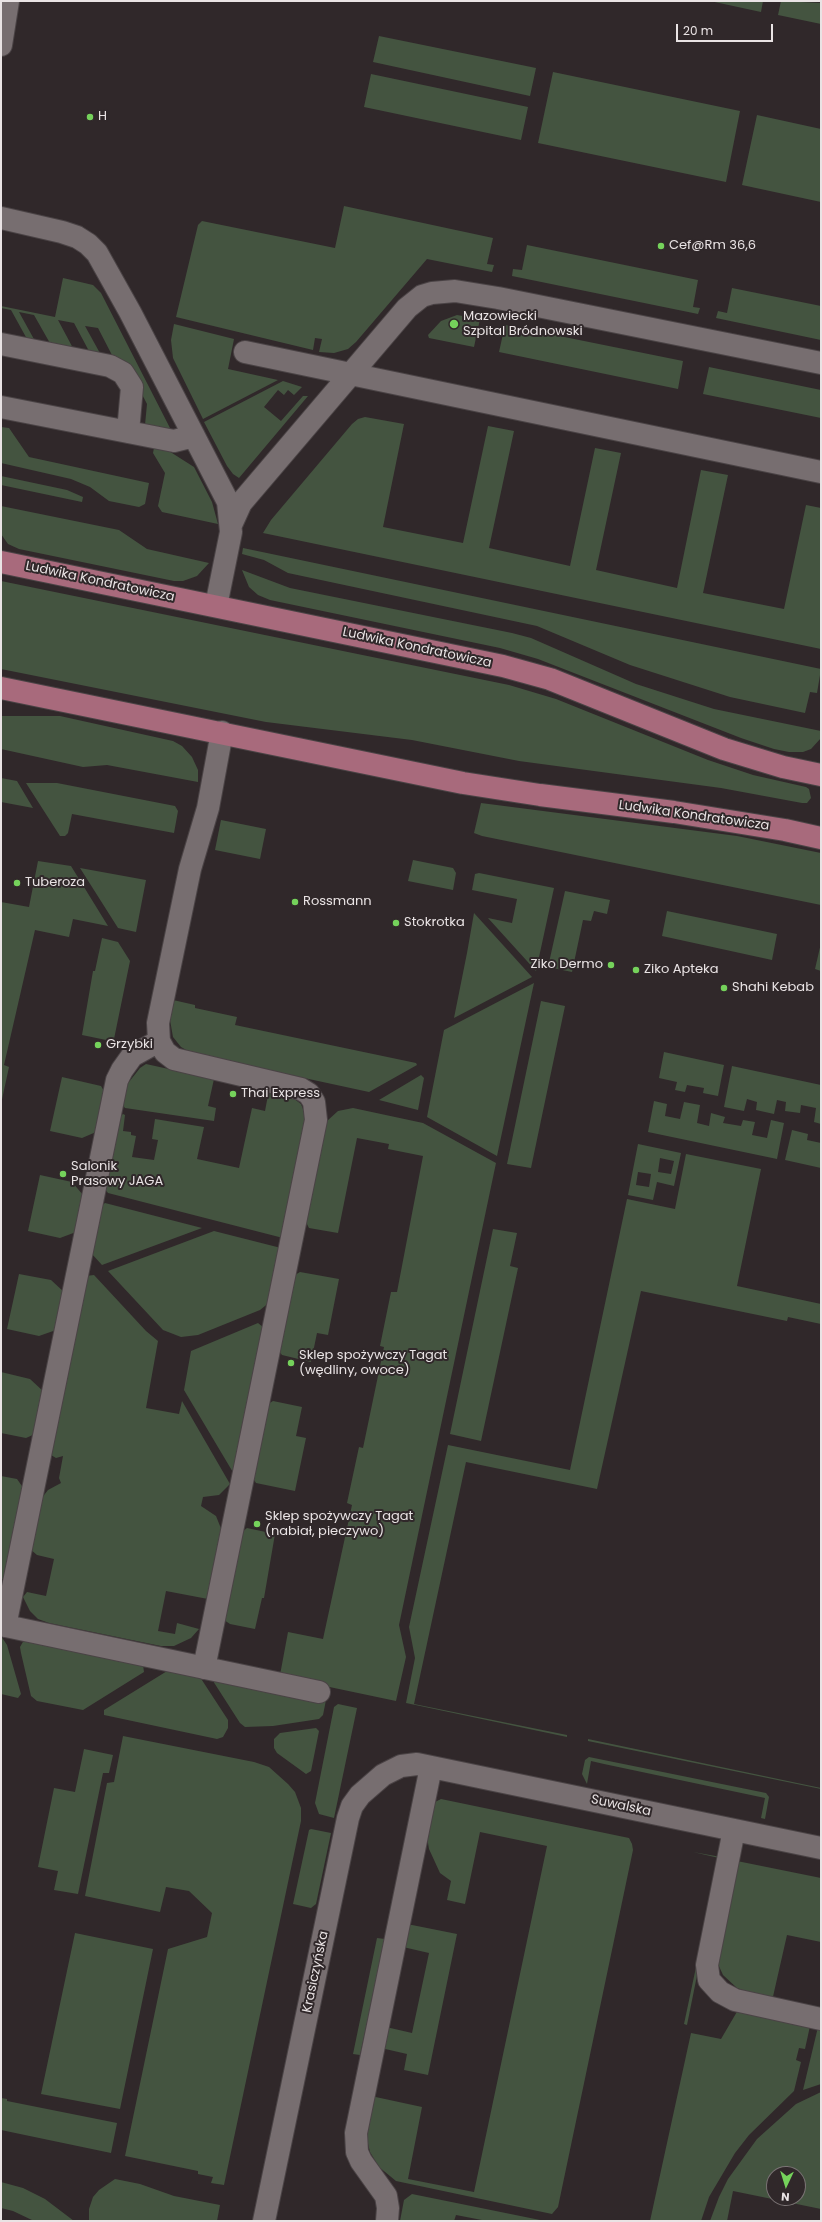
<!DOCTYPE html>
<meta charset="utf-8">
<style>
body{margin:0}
#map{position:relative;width:822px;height:2222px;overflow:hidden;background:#30282a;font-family:Poppins,sans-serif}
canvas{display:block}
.frame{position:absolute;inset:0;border:2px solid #e9e3e4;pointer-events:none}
.north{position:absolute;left:766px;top:2166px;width:40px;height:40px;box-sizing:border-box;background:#30282a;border:1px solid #7a7374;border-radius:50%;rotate:184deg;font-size:11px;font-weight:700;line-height:16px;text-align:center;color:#e9e3e4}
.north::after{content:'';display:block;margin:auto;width:14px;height:18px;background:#75d25b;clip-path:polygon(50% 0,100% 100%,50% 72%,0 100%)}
.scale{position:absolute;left:676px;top:24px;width:97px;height:18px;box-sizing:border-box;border:2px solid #e9e3e4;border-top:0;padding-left:5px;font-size:12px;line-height:14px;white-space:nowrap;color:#e9e3e4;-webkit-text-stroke:3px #30282a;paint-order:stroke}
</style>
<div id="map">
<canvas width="822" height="2222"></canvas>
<div class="frame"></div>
<div class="north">N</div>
<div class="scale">20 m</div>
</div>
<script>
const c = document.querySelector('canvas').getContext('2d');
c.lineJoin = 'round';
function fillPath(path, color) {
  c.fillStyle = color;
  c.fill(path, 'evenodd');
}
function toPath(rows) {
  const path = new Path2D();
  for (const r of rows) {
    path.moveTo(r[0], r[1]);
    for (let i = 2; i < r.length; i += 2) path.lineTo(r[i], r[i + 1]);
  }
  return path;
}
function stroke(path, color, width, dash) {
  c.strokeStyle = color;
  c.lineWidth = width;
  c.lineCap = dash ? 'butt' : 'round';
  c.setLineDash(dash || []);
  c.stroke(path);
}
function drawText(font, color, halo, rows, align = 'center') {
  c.font = font + ' Poppins,sans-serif';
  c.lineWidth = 4;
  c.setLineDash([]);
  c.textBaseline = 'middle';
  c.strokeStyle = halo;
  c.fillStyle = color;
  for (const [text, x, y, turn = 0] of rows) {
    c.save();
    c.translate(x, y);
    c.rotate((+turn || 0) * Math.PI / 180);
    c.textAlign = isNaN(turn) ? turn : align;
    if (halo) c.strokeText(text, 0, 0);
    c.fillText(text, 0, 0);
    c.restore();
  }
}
fillPath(toPath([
 [710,1,763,1,761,12],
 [781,1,821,3,821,24,778,15],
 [379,36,536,68,530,96,373,62],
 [553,72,740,111,726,182,538,143],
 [371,74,528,107,521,140,364,107],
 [757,115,821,129,821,202,742,185],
 [344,206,493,238,487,264,494,265,492,272,427,259,356,342,348,349,334,353,319,352,322,339,315,338,313,350,176,317,198,225,202,221,335,248],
 [527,245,698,280,693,307,700,308,698,314,512,276,513,269,522,270],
 [63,278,93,285,101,293,170,428,168,430,145,425,147,404,125,361,114,359,98,328,85,326,101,355,90,353,74,323,58,320,74,350,51,345,34,315,19,312,35,341,27,339,11,310,1,308,1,306,55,317],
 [732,288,821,306,821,340,716,318,718,311,727,313],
 [457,315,480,319,474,347,429,338,428,335,441,321],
 [174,324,234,339,228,369,278,380,203,419,173,358,171,340],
 [505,325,683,361,678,389,499,352],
 [709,367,821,390,821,418,703,394],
 [283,381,302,387,294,395,288,390,284,395,278,390,264,407,281,421,303,396,308,396,239,478,233,474,227,466,204,422],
 [365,417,404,424,383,527,463,543,488,426,514,431,489,548,570,566,595,448,621,453,596,570,677,588,701,470,728,475,703,593,784,609,806,505,821,508,821,649,263,533,271,520,352,424,358,419],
 [1,427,9,428,29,457,149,483,145,504,139,507,109,501,90,487,71,479,1,463],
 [154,448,163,448,172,453,194,467,212,502,218,524,162,512,158,506,165,473,153,453],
 [1,476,67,490,83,497,82,502,1,485],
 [1,506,119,530,147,549,209,563,197,576,183,581,174,581,19,549,8,544,1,534],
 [243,548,821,669,817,693,810,692,805,713,730,697,630,665,537,626,288,573,264,560,242,554],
 [242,570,290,588,512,633,531,638,636,684,714,709,821,731,821,738,811,749,803,752,789,752,774,749,741,738,538,659,500,648,270,600,258,595,249,587],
 [1,581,509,685,556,699,708,760,753,775,806,787,809,789,811,798,807,803,802,803,721,788,519,761,412,740,266,722,1,669],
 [1,716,60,716,173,741,182,746,192,757,198,770,198,782,107,765,83,767,1,749],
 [1,778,17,781,33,808,1,802],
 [26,783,57,783,175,806,178,811,174,833,72,814,68,833,65,836,60,836],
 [481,803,737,836,821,853,821,905,482,836,474,833],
 [221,820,266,829,260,859,215,850],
 [413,860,453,868,456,873,453,890,408,881],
 [38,861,71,866,108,926,73,919,69,937,35,930,4,1065,9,1067,1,1104,1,902,29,907],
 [80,868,146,880,136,932,118,928],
 [479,873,554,888,536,971,488,918,512,923,517,899,472,890,475,874],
 [565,891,610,900,607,914,594,911,591,921,583,920,572,972,548,967],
 [667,911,777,934,772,960,662,936],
 [474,913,532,977,454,1018,467,953],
 [102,938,118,942,130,961,114,1039,111,1041,82,1035,93,971,95,971],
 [821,943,821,971,815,969],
 [534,983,497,1156,427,1117,444,1030],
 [173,1000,195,1005,195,1008,237,1017,235,1025,416,1063,417,1065,369,1092,193,1054,181,1047,173,1037,170,1020],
 [541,1001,565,1006,531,1168,507,1164],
 [664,1052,724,1065,718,1096,703,1093,704,1088,687,1085,685,1092,675,1090,677,1082,659,1078],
 [146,1064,214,1079,208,1106,216,1108,214,1121,125,1108,122,1104,125,1087,140,1068],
 [732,1066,821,1085,821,1124,814,1122,816,1108,801,1105,800,1113,785,1111,786,1102,777,1100,774,1114,756,1110,757,1102,747,1099,744,1111,724,1107],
 [421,1075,424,1078,418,1110,379,1100],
 [62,1077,101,1086,104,1091,96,1132,82,1138,50,1131],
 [269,1090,293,1098,301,1104,306,1117,283,1238,108,1193,104,1188,119,1117,123,1114,125,1115,123,1131,131,1132,131,1135,136,1136,132,1157,154,1160,158,1140,152,1139,155,1119,204,1127,197,1159,239,1168,252,1108,265,1111],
 [654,1101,667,1104,665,1116,680,1119,684,1102,700,1105,697,1123,709,1126,711,1113,725,1117,723,1123,741,1126,743,1120,755,1122,752,1135,767,1138,771,1120,784,1123,777,1159,648,1132],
 [353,1108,423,1123,496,1163,399,1625,406,1657,396,1701,282,1677,280,1675,288,1632,323,1639,352,1505,347,1503,359,1447,363,1448,384,1347,380,1346,391,1292,397,1292,423,1156,388,1149,389,1144,357,1138,338,1233,309,1228,306,1222,327,1121,338,1111],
 [792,1130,808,1134,807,1140,821,1143,821,1168,785,1160],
 [638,1144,681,1153,674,1186,657,1182,653,1200,628,1195],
 [660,1158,674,1161,671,1174,658,1172],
 [638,1172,651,1174,649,1187,636,1185],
 [686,1154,761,1169,737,1286,821,1304,821,1324,788,1317,787,1321,641,1291,597,1489,466,1462,414,1704,567,1735,567,1737,406,1703,415,1658,409,1627,448,1445,570,1470,627,1199,675,1209],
 [40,1175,72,1182,83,1195,76,1232,60,1238,28,1231],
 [105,1203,202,1228,102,1265,91,1253,100,1207],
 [493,1229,517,1233,510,1266,518,1268,481,1441,450,1434],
 [214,1231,281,1248,270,1302,260,1310,198,1335,181,1337,163,1330,108,1271],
 [300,1272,339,1279,328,1335,317,1333,311,1362,282,1355,279,1351,295,1275],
 [19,1274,51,1280,64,1292,56,1330,39,1336,7,1329],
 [94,1275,146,1331,158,1341,146,1408,179,1414,182,1401,230,1484,219,1495,203,1497,201,1506,216,1516,222,1531,208,1599,166,1591,158,1631,175,1634,177,1623,199,1629,191,1638,174,1646,161,1646,49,1623,38,1619,30,1611,23,1597,27,1592,46,1596,54,1559,37,1555,30,1549,41,1499,48,1490,61,1483,59,1478,63,1456,56,1458,51,1455,86,1276],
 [258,1323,264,1328,234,1474,184,1390,191,1351],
 [1,1372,30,1379,43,1391,35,1434,26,1438,1,1433],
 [273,1401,302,1407,296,1436,306,1438,295,1491,256,1483,253,1478,268,1404],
 [1,1476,17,1479,24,1489,4,1579,1,1579],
 [247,1528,275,1534,264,1598,262,1598,255,1629,230,1624,224,1620,242,1532],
 [1,1636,7,1645,21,1694,18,1698,1,1694],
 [24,1640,143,1665,144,1672,83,1710,37,1701,31,1696,21,1653,20,1647],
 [172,1668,198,1674,228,1720,228,1728,223,1737,217,1739,104,1715,104,1710],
 [214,1677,326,1700,323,1715,319,1719,273,1726,245,1727,240,1723,213,1681],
 [338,1704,357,1708,334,1818,319,1814,315,1803,334,1707],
 [316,1728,319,1731,311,1771,306,1774,277,1753,274,1748,274,1739,280,1733],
 [123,1736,254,1762,269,1767,288,1784,295,1792,301,1808,301,1821,224,2185,211,2183,213,2177,198,2174,198,2171,125,2156,168,1949,207,1937,212,1913,189,1891,166,1887,160,1912,85,1896,107,1783,114,1782],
 [588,1739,821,1788,821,1789,588,1741],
 [84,1749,113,1755,109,1773,103,1773,78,1894,54,1890,58,1871,38,1867,54,1788,75,1792],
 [589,1757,766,1793,769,1797,765,1819,761,1818,765,1798,604,1764,591,1761,587,1784,582,1774,585,1760],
 [441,1799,629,1838,632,1844,633,1850,558,2207,552,2214,396,2181,379,2167,370,2152,366,2135,371,2096,422,2107,408,2179,474,2192,547,1846,480,1832,465,1904,447,1900,451,1881,440,1873,429,1849,427,1837,435,1802],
 [311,1829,331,1833,316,1904,311,1908,293,1904,309,1830],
 [693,1852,721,1857,687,2025,684,2024,719,1858],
 [737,1861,821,1878,821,1942,787,1935,772,2001,737,1988,723,1975,718,1964],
 [407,1924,457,1934,428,2075,404,2070,407,2054,381,2048,386,2027,412,2033,429,1953,403,1947],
 [75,1933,153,1949,120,2109,41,2094],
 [377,1938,385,1939,360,2055,353,2054],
 [738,2010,810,2026,805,2049,799,2048,796,2060,801,2062,794,2091,749,2135,735,2153,709,2197,701,2221,650,2221,691,2033,721,2039],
 [818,2027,821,2028,821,2084,803,2090],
 [821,2092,821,2209,733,2191,727,2221,710,2221,719,2197,728,2179,757,2139,796,2104],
 [774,2174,798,2174,798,2198,774,2198],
 [1,2098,7,2099,7,2101,117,2123,111,2153,1,2130],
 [115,2179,140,2184,174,2196,220,2205,217,2221,89,2221,89,2209,93,2197,99,2190],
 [1,2182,23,2188,45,2199,74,2221,34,2221,13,2211,1,2208],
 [412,2194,545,2221,487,2221,456,2215,454,2221,400,2221,404,2200]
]), '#445440');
const minor = toPath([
 [1,45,8,1],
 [1,218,62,232,77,237,88,244,97,253,130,312,228,502,231,532,216,606],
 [1,344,110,366,123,373,132,387,128,432],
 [245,352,821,472],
 [1,407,174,441,194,436],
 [231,525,241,503,407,308,422,296,432,293,455,291,498,298,821,363],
 [1,1625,319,1692],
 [5,1626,117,1080,122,1070,132,1056,159,1041],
 [204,1668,316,1120,314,1102,309,1094,301,1089,174,1059,165,1052,159,1041,158,1023,190,869,208,808,222,732],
 [734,1830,707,1965,709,1980,720,1992,735,2000,821,2019],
 [264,2221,348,1818,352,1806,360,1795,383,1775,401,1766,417,1764,821,1848],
 [387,2221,388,2208,386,2196,361,2161,357,2152,356,2133,431,1767]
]);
const major = toPath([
 [1,562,503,666,550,679,724,749,783,767,821,775],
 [1,688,463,783,540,795,674,812,785,830,821,838]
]);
stroke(minor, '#4a4345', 24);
stroke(major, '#4a4345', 24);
stroke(minor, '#776e70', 22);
stroke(major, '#a86a7c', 22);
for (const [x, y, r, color] of [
 [90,117,4,"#75d25b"],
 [661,246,4,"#75d25b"],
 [454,324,5,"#75d25b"],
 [17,883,4,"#75d25b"],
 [295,902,4,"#75d25b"],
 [396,923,4,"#75d25b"],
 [611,965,4,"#75d25b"],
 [636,970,4,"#75d25b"],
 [724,988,4,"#75d25b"],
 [98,1045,4,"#75d25b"],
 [233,1094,4,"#75d25b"],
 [63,1174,4,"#75d25b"],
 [291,1363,4,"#75d25b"],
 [257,1524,4,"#75d25b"]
]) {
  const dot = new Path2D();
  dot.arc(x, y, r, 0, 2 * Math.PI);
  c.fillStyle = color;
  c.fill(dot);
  stroke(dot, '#30282a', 1.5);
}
drawText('13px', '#e9e3e4', '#30282a', [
 ["H",98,117],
 ["Cef@Rm 36,6",669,246],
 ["Mazowiecki",463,317],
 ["Szpital Bródnowski",463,332],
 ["Tuberoza",25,883],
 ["Rossmann",303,902],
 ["Stokrotka",404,923],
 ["Ziko Dermo",603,965,"right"],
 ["Ziko Apteka",644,970],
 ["Shahi Kebab",732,988],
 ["Grzybki",106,1045],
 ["Thai Express",241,1094],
 ["Salonik",71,1167],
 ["Prasowy JAGA",71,1182],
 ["Sklep spożywczy Tagat",299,1356],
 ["(wędliny, owoce)",299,1371],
 ["Sklep spożywczy Tagat",265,1517],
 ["(nabiał, pieczywo)",265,1532]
], 'left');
drawText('13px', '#e9e3e4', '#30282a', [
 ["Ludwika Kondratowicza",100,582,12],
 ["Ludwika Kondratowicza",417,648,12],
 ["Ludwika Kondratowicza",694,816,8],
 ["Suwalska",621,1806,12],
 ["Krasiczyńska",316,1972,-78]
]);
</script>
